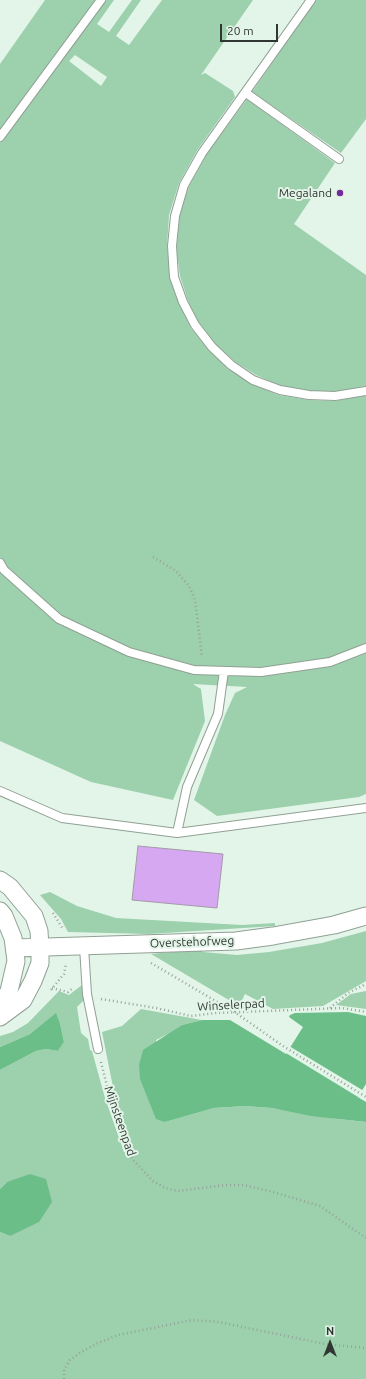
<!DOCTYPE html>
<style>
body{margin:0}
#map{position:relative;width:366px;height:1379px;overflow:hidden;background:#e3f5e8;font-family:Ubuntu,sans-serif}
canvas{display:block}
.north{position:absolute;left:310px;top:1323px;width:40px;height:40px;-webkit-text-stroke:3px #e3f5e8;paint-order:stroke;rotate:0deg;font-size:11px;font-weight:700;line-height:16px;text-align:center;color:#303732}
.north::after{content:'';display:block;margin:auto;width:14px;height:18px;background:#303732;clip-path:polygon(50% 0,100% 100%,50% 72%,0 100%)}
.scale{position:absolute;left:220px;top:24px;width:58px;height:18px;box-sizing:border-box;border:2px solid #303732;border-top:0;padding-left:5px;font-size:12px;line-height:14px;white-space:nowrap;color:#303732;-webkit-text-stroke:3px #e3f5e8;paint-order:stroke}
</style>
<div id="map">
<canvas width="366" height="1379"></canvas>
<div class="north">N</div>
<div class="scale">20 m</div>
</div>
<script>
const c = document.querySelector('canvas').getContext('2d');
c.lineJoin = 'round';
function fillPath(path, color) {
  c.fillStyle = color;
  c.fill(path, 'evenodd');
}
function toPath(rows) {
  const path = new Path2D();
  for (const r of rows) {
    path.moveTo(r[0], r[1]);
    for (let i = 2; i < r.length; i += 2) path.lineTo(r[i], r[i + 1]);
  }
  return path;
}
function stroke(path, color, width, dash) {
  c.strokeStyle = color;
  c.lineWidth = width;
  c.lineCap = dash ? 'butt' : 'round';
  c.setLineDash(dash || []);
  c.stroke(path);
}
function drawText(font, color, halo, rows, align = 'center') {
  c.font = font + ' Ubuntu,sans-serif';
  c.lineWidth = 4;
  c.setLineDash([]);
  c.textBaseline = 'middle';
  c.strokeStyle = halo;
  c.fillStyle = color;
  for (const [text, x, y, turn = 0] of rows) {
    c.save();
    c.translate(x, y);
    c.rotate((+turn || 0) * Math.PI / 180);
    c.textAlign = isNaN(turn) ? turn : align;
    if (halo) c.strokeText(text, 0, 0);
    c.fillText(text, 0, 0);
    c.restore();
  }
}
fillPath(toPath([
 [45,0,114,0,97,24,109,32,132,0,141,0,116,36,129,45,162,0,253,0,201,75,205,73,233,91,235,97,198,149,179,183,169,215,167,246,171,277,179,304,191,328,209,350,228,369,251,383,278,395,309,400,335,401,366,395,366,794,359,797,217,816,194,800,225,715,235,693,247,687,193,684,201,689,205,721,173,800,91,782,0,741,0,64],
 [75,55,107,77,101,86,69,61],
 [316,0,366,0,366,119,341,153,252,92],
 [247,99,335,163,294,224,366,275,366,386,335,392,310,391,281,386,256,375,234,361,215,344,199,324,188,301,180,276,176,246,179,217,189,186,207,154],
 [50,892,77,906,116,918,242,925,275,923,275,926,149,934,68,932,61,919,40,895],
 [366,931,366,981,323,1006,273,1009,245,994,239,1006,151,954,200,949,203,952,237,955,269,952,322,943],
 [82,985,84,1000,77,1007,81,1033,88,1039,90,1050,92,1051,105,1098,124,1152,131,1154,130,1142,115,1097,102,1032,122,1026,141,1009,202,1020,182,1025,172,1032,156,1040,165,1122,214,1108,245,1106,272,1108,338,1119,366,1122,366,1379,0,1379,0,1232,10,1236,7,1182,0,1189,0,1070,36,1051,46,1049,58,1051,64,1042,60,1023,56,1014,30,1034,0,1047,0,1036,13,1032,28,1023,59,991,69,995],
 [366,991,366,1009,336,1005,351,994]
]), '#9dd0ad');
fillPath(toPath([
 [348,1012,366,1016,366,1084,358,1097,366,1102,366,1122,311,1116,272,1108,245,1106,214,1108,165,1122,156,1119,140,1079,139,1065,143,1050,182,1025,202,1020,230,1020,286,1054,303,1027,289,1017,290,1015,295,1013],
 [56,1013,60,1023,64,1042,58,1051,46,1049,36,1051,0,1070,0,1047,30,1034],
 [30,1174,46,1179,52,1202,39,1222,10,1236,0,1232,0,1189,7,1182]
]), '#6cbe89');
fillPath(toPath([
 [289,1046,364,1091,361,1097,364,1099,363,1100,281,1050,282,1049,286,1051]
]), '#e3f5e8');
const building = toPath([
 [138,846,223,854,217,908,132,900,138,846]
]);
fillPath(building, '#d6a8f1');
stroke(building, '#a39aa9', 1);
const lane = toPath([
 [311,0,202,153,184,185,175,216,172,246,174,277,183,302,195,325,212,347,231,365,253,380,280,390,309,395,335,396,366,391],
 [246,93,339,159],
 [0,137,101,0],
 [0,563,4,570,59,619,129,652,194,670,261,672,330,662,366,648],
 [0,791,62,818,177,833,366,808],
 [177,833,187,787,218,714,224,671],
 [84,947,87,994,98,1049]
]);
const street = toPath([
 [0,880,10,887,34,916,39,931,40,948,40,963,33,981,23,1000,0,1017],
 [0,911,4,916,13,938,16,961,9,991,0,1009],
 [15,948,236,941,273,936,334,925,366,916]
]);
stroke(lane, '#90a094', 10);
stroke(street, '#90a094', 19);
stroke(toPath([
 [153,557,176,571,189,586,195,600,202,657],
 [53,913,63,929],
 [151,963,236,1013,283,1046,366,1097],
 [52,988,68,992,73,988],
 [51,990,64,974,66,964],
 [101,999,156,1008,191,1016,216,1013,342,1008,366,1012],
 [330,1008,348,993,366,984],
 [101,1062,109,1094,128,1151,134,1161,153,1181,165,1188,178,1191,226,1185,244,1185,273,1192,320,1206,366,1238],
 [64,1379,64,1370,70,1360,81,1352,98,1343,118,1335,192,1320,219,1322,325,1344,366,1348]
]), '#95a299', 2.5, [1, 3]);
stroke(lane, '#fff', 8);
stroke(street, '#fff', 17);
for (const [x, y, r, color] of [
 [340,193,4,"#76299b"]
]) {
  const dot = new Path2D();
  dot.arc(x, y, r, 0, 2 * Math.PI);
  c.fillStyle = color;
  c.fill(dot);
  stroke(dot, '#e3f5e8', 1.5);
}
drawText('12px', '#303732', '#e3f5e8', [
 ["Megaland",332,193]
], 'right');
drawText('12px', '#303732', '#e3f5e8', [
 ["Overstehofweg",192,942,-2],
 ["Winselerpad",231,1005,-3],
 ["Mijnsteenpad",120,1121,71]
]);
</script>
